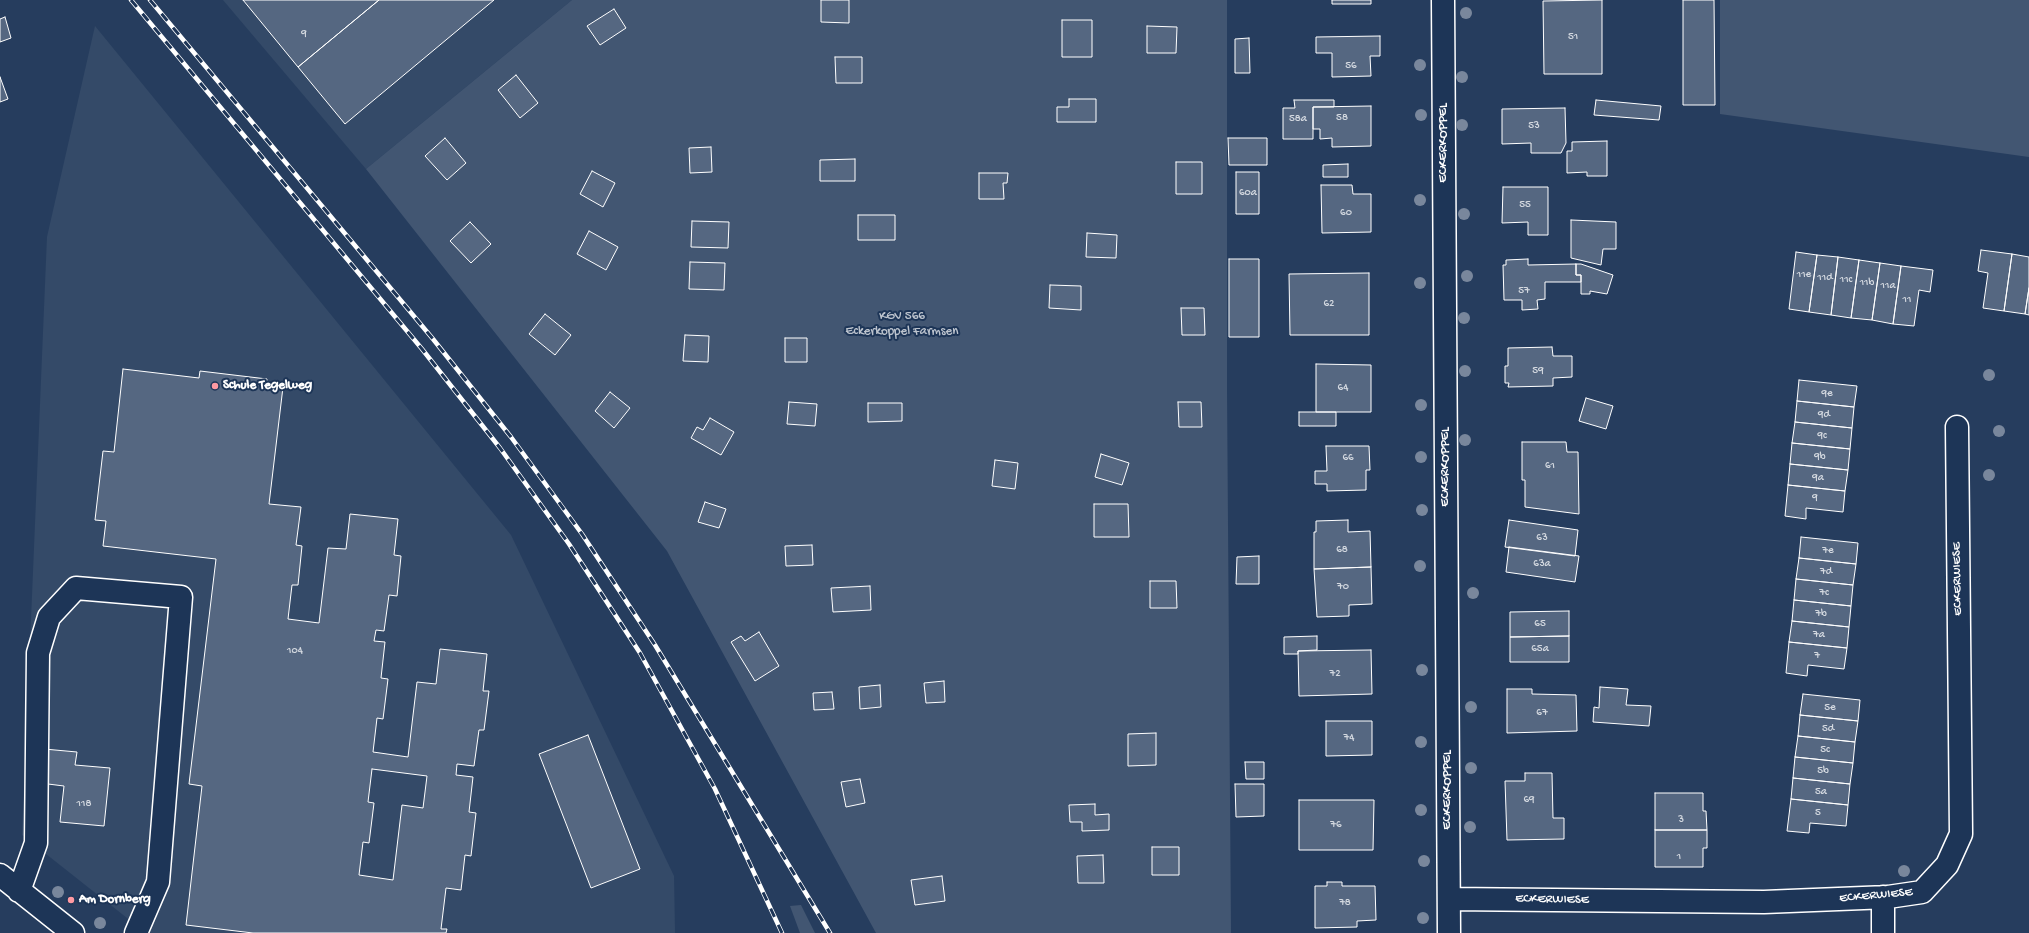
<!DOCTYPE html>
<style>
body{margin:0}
canvas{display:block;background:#263d5e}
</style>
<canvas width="2029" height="933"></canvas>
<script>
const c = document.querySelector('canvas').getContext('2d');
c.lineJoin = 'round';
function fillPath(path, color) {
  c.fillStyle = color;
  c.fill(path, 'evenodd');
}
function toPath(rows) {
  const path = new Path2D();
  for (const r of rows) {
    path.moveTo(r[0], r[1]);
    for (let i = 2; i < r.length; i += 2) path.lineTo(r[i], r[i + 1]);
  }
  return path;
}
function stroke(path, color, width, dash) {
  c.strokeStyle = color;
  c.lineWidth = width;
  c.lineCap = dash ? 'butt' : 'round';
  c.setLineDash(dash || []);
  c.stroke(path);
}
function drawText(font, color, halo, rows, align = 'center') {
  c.font = font + ' "Gochi Hand",sans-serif';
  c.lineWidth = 4;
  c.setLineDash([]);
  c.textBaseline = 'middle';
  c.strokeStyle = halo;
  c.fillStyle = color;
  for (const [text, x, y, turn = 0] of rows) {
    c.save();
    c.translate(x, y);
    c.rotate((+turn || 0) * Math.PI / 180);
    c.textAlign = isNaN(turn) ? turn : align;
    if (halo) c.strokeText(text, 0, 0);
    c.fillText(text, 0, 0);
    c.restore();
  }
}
fillPath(toPath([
 [223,0,572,0,366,169],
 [95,26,511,535,674,876,675,933,146,933,22,835,47,237]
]), '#344a68');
fillPath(toPath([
 [572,0,1227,0,1227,391,1231,933,876,933,667,551,366,169],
 [1720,0,2029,0,2029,157,1720,114],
 [801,905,815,933,800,933,790,906]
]), '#425672');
const building = toPath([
 [243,0,379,0,298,67,243,0],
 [379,0,494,0,345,124,298,67,379,0],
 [821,0,849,0,849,23,821,22,821,0],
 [1332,0,1371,0,1371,4,1332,4,1332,0],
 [1602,0,1602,74,1544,74,1543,1,1602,0],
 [1683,0,1714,0,1715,105,1683,105,1683,0],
 [614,9,626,28,600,45,587,26,614,9],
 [5,17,11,38,0,42,0,19,5,17],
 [1062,20,1092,20,1092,57,1062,57,1062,20],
 [1147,26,1177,27,1176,53,1147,53,1147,26],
 [1380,36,1380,56,1370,56,1371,76,1332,77,1332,53,1316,53,1316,37,1380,36],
 [1249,38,1250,73,1235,73,1235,39,1249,38],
 [835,57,862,57,862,83,836,83,835,57],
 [516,75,538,103,520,118,498,90,516,75],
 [0,77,8,99,0,102,0,77],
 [1069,99,1096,99,1096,122,1057,122,1057,107,1069,107,1069,99],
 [1294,100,1334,100,1334,107,1313,107,1313,139,1283,139,1283,108,1295,108,1294,100],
 [1596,100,1661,106,1659,120,1594,115,1596,100],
 [1371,106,1371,146,1332,147,1332,138,1320,139,1320,129,1313,129,1313,107,1371,106],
 [1565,108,1566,143,1561,153,1531,153,1531,143,1502,144,1502,109,1565,108],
 [445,138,466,163,447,180,425,156,445,138],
 [1228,138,1267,138,1267,165,1229,165,1228,138],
 [1607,141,1607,176,1587,176,1587,172,1567,173,1567,151,1572,151,1572,142,1607,141],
 [711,147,712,172,690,173,689,148,711,147],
 [855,159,855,181,820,181,820,160,855,159],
 [1176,162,1202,162,1202,194,1176,194,1176,162],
 [1348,164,1348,177,1323,177,1323,165,1348,164],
 [592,171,615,183,603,207,580,194,592,171],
 [1236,172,1259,172,1259,214,1236,214,1236,172],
 [979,173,1008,173,1007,183,1003,183,1004,199,979,199,979,173],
 [1321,185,1352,185,1353,194,1371,194,1371,232,1322,233,1321,185],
 [1503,187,1548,187,1548,235,1528,235,1528,222,1502,223,1503,187],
 [858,215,895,215,895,240,858,240,858,215],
 [1571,220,1616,222,1616,249,1603,249,1601,265,1571,258,1571,220],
 [692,221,729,222,728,248,691,247,692,221],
 [470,222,491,244,471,263,450,241,470,222],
 [589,231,618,247,606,270,577,254,589,231],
 [1087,233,1117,235,1116,258,1086,257,1087,233],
 [1981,250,2012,254,2004,311,1983,308,1988,273,1978,271,1981,250],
 [1796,252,1817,255,1809,312,1789,309,1796,252],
 [2012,254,2029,257,2029,288,2025,314,2004,311,2012,254],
 [1817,255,1838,257,1831,315,1809,312,1817,255],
 [1838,257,1859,260,1851,318,1831,315,1838,257],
 [1229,259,1259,259,1259,337,1229,337,1229,259],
 [1528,259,1528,265,1576,264,1576,275,1581,275,1581,282,1545,282,1545,299,1537,300,1538,309,1522,310,1522,300,1504,300,1503,265,1506,265,1506,260,1528,259],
 [1859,260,1880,263,1872,320,1851,318,1859,260],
 [690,262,725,263,724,290,689,289,690,262],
 [1880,263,1901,266,1893,324,1872,320,1880,263],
 [1576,264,1581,264,1613,275,1607,294,1590,291,1590,294,1581,294,1581,275,1576,275,1576,264],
 [1901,266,1933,270,1930,292,1919,290,1914,326,1893,324,1901,266],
 [1369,273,1369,335,1290,335,1289,274,1369,273],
 [1050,285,1081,286,1081,310,1049,308,1050,285],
 [2029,288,2029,315,2025,314,2029,288],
 [1181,308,1204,308,1205,335,1182,335,1181,308],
 [545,314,571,335,555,355,529,334,545,314],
 [685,335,709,336,708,362,683,361,685,335],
 [785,338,807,338,807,362,785,362,785,338],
 [1552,347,1553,356,1572,356,1572,377,1553,378,1553,386,1508,387,1509,383,1505,383,1505,366,1508,366,1508,348,1552,347],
 [1316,364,1371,365,1371,412,1316,412,1316,364],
 [123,369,199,378,200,371,267,379,266,385,283,387,269,504,301,507,296,545,302,546,298,585,292,585,288,619,319,623,328,548,346,549,350,514,398,519,394,555,401,556,397,596,389,595,384,631,376,630,374,641,385,642,381,678,388,679,383,719,377,718,373,752,408,757,417,682,436,684,440,649,487,654,483,691,489,691,484,730,479,730,474,766,457,764,456,775,473,777,469,812,476,813,471,856,465,855,461,890,446,888,441,929,447,929,446,933,253,933,186,925,202,786,189,784,216,559,103,546,106,521,95,520,103,451,114,452,123,369],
 [372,769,427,776,423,808,402,805,393,880,359,875,363,842,369,843,374,803,368,802,372,769],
 [1799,380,1857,386,1854,407,1797,401,1799,380],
 [610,392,630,408,614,428,595,411,610,392],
 [1586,398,1613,406,1606,429,1579,421,1586,398],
 [1797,401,1854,407,1852,428,1795,422,1797,401],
 [789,402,817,404,815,426,787,424,789,402],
 [1178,402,1201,402,1202,427,1179,427,1178,402],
 [868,403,902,403,902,421,868,422,868,403],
 [1299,412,1336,412,1336,426,1299,426,1299,412],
 [710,418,734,432,721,455,691,438,697,427,703,430,710,418],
 [1795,422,1852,428,1850,449,1792,443,1795,422],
 [1522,442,1566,442,1567,452,1578,452,1579,514,1525,507,1525,480,1522,480,1522,442],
 [1792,443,1850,449,1848,470,1790,464,1792,443],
 [1326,446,1369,446,1370,470,1366,470,1366,490,1327,491,1327,484,1315,484,1315,471,1327,471,1326,446],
 [1101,454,1129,463,1122,485,1095,477,1101,454],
 [995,460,1018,463,1015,489,992,486,995,460],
 [1790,464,1848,470,1845,491,1788,485,1790,464],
 [1788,485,1845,491,1843,512,1806,508,1806,519,1785,516,1788,485],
 [705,502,726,509,719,528,698,522,705,502],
 [1094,504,1128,504,1129,537,1094,537,1094,504],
 [1348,520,1348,532,1370,531,1371,567,1314,569,1314,532,1316,532,1316,521,1348,520],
 [1509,520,1578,530,1575,556,1505,547,1509,520],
 [1801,537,1858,543,1856,564,1799,558,1801,537],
 [812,545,813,565,786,566,785,546,812,545],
 [1509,547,1579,556,1575,582,1506,572,1509,547],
 [1259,556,1259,584,1236,584,1237,557,1259,556],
 [1799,558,1856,564,1853,585,1796,579,1799,558],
 [1371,567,1372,604,1349,605,1349,616,1317,617,1314,569,1371,567],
 [1796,579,1853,585,1851,606,1794,600,1796,579],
 [1150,581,1176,581,1177,608,1150,608,1150,581],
 [870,586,871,610,833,612,831,588,870,586],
 [1794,600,1851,606,1849,627,1792,621,1794,600],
 [1569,611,1569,636,1510,637,1510,612,1569,611],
 [1792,621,1849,627,1847,648,1789,642,1792,621],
 [759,632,779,666,755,681,731,642,741,636,745,641,759,632],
 [1317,636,1317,650,1298,651,1298,654,1284,654,1284,637,1317,636],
 [1569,636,1569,662,1510,662,1510,637,1569,636],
 [1789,642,1847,648,1844,669,1808,665,1807,676,1786,673,1789,642],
 [1371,650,1372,694,1299,696,1298,651,1371,650],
 [944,681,945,702,926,703,924,683,944,681],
 [880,685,881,707,860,709,859,687,880,685],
 [1600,687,1628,689,1626,705,1651,706,1649,726,1593,722,1594,707,1599,708,1600,687],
 [1507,689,1532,689,1532,694,1576,695,1577,731,1507,733,1507,689],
 [832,692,834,709,814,710,813,693,832,692],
 [1803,694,1860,700,1858,721,1800,715,1803,694],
 [1800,715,1858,721,1855,742,1798,736,1800,715],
 [1326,721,1372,721,1372,755,1326,756,1326,721],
 [1156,733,1156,765,1128,766,1128,734,1156,733],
 [588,735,640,869,591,888,539,754,588,735],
 [1798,736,1855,742,1853,763,1795,757,1798,736],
 [44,749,77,752,75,765,110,768,104,826,60,822,64,786,40,783,44,749],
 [1795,757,1853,763,1850,784,1793,778,1795,757],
 [1245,762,1264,762,1264,779,1246,779,1245,762],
 [1525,773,1552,773,1553,818,1564,818,1564,839,1507,840,1505,781,1525,781,1525,773],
 [1793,778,1850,784,1848,805,1791,799,1793,778],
 [860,779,865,803,846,807,841,782,860,779],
 [1235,784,1264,784,1264,816,1236,817,1235,784],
 [1655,793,1703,793,1703,811,1706,811,1707,830,1655,830,1655,793],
 [1791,799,1848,805,1846,826,1810,823,1809,833,1787,831,1791,799],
 [1299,800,1374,800,1373,850,1299,850,1299,800],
 [1095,804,1095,815,1109,814,1109,830,1082,831,1082,822,1070,822,1069,805,1095,804],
 [1655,830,1707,830,1707,848,1703,848,1703,867,1655,867,1655,830],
 [1152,847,1179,847,1179,875,1152,875,1152,847],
 [1103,855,1104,883,1078,883,1077,856,1103,855],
 [942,876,945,901,915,905,911,880,942,876],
 [1327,882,1342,882,1342,886,1375,886,1376,920,1357,921,1357,927,1315,928,1315,886,1327,886,1327,882]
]);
fillPath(building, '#556781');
stroke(building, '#fff', 1);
const minor = toPath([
 [1443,0,1449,933],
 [0,875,73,933],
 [19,891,36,843,38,653,49,617,76,588,181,597,158,882,136,933],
 [1883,897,1883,933],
 [1449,899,1764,902,1888,897,1922,892,1947,865,1961,834,1957,427]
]);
stroke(minor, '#fff', 25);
stroke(minor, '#1d3557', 22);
const rail = toPath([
 [131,0,422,349,500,448,569,544,640,653,715,789,782,933],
 [150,0,433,339,511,437,582,534,655,645,830,933]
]);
stroke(rail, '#fff', 4.5);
stroke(rail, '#1d3557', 3, [9]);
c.fillStyle = '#79879c';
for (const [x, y] of [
 [1466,13],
 [1420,65],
 [1462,77],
 [1421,115],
 [1462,125],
 [1420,200],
 [1464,214],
 [1467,276],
 [1420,283],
 [1464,318],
 [1465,371],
 [1989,375],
 [1421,405],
 [1999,431],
 [1465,440],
 [1421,457],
 [1989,475],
 [1422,510],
 [1420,566],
 [1473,593],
 [1422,670],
 [1471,707],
 [1421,742],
 [1471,768],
 [1421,810],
 [1470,827],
 [1424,861],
 [1904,871],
 [58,892],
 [1423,918],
 [100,923]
]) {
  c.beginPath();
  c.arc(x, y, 6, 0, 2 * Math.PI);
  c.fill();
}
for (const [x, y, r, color] of [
 [215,386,4,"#ff9aa2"],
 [71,900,4,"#ff9aa2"]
]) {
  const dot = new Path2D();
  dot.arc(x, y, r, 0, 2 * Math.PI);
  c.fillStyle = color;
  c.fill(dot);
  stroke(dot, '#1d3557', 1.5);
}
drawText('11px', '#d4d9e0', null, [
 ["9",304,34],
 ["51",1573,37],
 ["56",1351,66],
 ["58",1342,118],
 ["58a",1298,119],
 ["53",1534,126],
 ["60a",1248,193],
 ["55",1525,205],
 ["60",1346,213],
 ["11e",1804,275],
 ["11d",1825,278],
 ["11c",1846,280],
 ["11b",1867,283],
 ["11a",1888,286],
 ["57",1524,291],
 ["11",1907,300],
 ["62",1329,304],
 ["59",1538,371],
 ["64",1343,388],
 ["9e",1827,394],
 ["9d",1824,415],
 ["9c",1822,436],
 ["9b",1820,457],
 ["66",1348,458],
 ["61",1550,466],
 ["9a",1818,478],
 ["9",1815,498],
 ["63",1542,538],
 ["68",1342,550],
 ["7e",1828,551],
 ["63a",1542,564],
 ["7d",1826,572],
 ["70",1343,587],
 ["7c",1824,593],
 ["7b",1821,614],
 ["65",1540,624],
 ["7a",1819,635],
 ["65a",1540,649],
 ["104",295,651],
 ["7",1817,656],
 ["72",1335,674],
 ["5e",1830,708],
 ["67",1542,713],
 ["5d",1828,729],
 ["74",1349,738],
 ["5c",1825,750],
 ["5b",1823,771],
 ["5a",1821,792],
 ["69",1529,800],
 ["118",84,804],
 ["5",1818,813],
 ["3",1681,820],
 ["76",1336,825],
 ["1",1679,857],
 ["78",1345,903]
]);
drawText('13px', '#fff', '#1d3557', [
 ["ECKERKOPPEL",1444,143,-90],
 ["ECKERKOPPEL",1446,467,-90],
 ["ECKERWIESE",1958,579,-91],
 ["ECKERKOPPEL",1448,790,-90],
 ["ECKERWIESE",1876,896,-5],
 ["ECKERWIESE",1552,900,1]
]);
drawText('13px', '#bdc4ce', '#1d3557', [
 ["KGV 566",902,317],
 ["Eckerkoppel Farmsen",902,332]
]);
drawText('bold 13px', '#fff', '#1d3557', [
 ["Schule Tegelweg",223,386],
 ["Am Dornberg",79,900]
], 'left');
</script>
